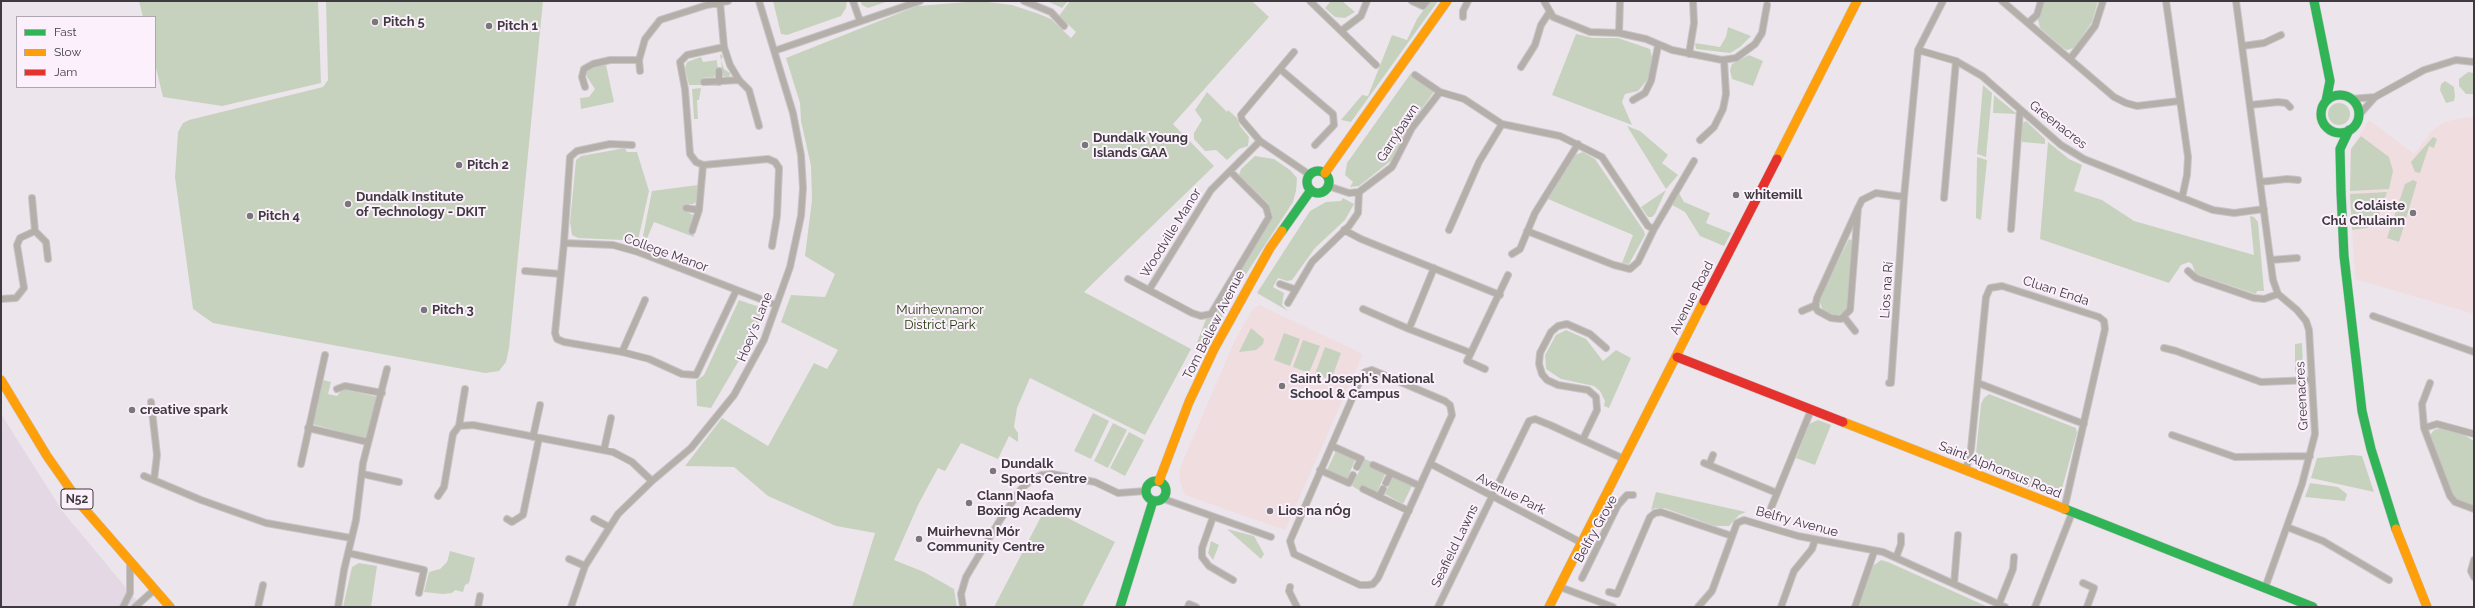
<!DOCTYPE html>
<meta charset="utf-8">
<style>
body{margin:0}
#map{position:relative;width:2475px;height:608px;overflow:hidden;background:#ece6ec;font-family:Raleway,sans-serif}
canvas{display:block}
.frame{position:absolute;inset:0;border:2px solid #3e3a3f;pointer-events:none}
.legend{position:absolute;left:16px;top:16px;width:140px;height:72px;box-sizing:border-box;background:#fbf0fc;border:1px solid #afa7b0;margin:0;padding:5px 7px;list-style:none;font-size:12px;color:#3e3a3f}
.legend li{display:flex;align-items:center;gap:8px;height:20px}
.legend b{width:20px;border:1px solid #afa7b0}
</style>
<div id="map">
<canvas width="2475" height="608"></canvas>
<div class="frame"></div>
<ul class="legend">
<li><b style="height:5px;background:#30b455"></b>Fast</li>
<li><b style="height:5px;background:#ff9f0a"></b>Slow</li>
<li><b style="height:5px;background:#e5322d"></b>Jam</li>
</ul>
</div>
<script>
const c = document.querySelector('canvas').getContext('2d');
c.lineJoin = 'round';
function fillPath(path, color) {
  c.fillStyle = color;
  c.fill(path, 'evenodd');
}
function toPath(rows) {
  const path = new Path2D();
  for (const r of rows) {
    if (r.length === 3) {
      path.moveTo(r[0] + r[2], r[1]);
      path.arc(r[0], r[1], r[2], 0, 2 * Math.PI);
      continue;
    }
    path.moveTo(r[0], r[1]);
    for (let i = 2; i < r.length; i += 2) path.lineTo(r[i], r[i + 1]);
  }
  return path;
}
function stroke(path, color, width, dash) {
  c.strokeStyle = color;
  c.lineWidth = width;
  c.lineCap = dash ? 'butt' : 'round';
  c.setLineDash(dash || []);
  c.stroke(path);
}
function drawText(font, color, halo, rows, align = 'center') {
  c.font = font + ' Raleway,sans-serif';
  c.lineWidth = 4;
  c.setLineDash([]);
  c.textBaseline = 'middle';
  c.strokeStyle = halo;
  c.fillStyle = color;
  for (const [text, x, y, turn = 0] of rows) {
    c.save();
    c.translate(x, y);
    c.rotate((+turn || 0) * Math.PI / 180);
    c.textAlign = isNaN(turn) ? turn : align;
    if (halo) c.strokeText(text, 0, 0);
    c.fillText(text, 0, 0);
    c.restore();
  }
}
fillPath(toPath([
 [1,414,63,512,142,607,1,607]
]), '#e3d8e4');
fillPath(toPath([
 [2474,117,2474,314,2355,279,2350,194,2350,154,2351,149,2369,120,2414,154,2431,132,2442,123,2456,119],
 [1259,305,1363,354,1285,530,1185,495,1180,482,1180,468,1234,342,1252,310]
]), '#efdde0');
fillPath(toPath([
 [139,1,318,1,321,83,222,106,163,97,155,64,155,17,143,17],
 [326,1,543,1,509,348,506,362,499,371,485,373,213,323,193,309,175,177,178,132,183,123,189,120,323,87,328,80],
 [773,1,847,1,846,8,841,16,787,35,781,34],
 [860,1,889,1,868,8,862,5],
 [980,1,1012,5,1039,14,1051,19,1071,38,1076,32,1059,16,1070,1,1252,1,1269,17,1173,124,1214,166,1084,292,1191,349,1145,435,1030,378,1017,408,1014,427,1018,433,1018,442,1009,436,998,459,961,443,945,471,938,468,919,503,894,560,924,572,954,589,957,607,852,607,875,533,836,526,768,496,734,467,685,466,722,418,768,446,814,363,827,369,838,350,781,322,791,295,825,297,835,274,805,256,812,200,811,166,801,121,800,103,786,58,917,6],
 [1047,1,1068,1,1062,8],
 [1331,1,1342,1,1355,12,1345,18,1335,17,1325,8],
 [1430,1,1438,1,1351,122,1341,120,1362,95,1368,96,1392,35,1407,40,1417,19],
 [2044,1,2098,1,2092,22,2074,48,2067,50,2063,48,2040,28,2038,20],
 [1728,27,1751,36,1740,47,1730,53,1696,49,1695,43,1720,47,1726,37],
 [1576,34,1593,38,1618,38,1650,49,1653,61,1648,79,1638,91,1625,94,1622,102,1632,125,1552,95],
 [716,54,718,69,714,77,702,78,702,85,689,85,685,68,687,62,701,57,703,62,717,60],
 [720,54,723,56,721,60,724,69,730,73,729,78,723,76],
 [1749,55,1763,61,1753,86,1732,79,1730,70,1732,64],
 [606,65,614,102,581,109,580,98,589,97,595,89,587,77,587,72,591,68],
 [2468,72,2474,73,2474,94,2466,94,2459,86,2459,79],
 [1411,73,1434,91,1433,93,1410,125,1393,159,1359,186,1350,187,1353,182,1345,175,1347,163],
 [2445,81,2454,87,2455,96,2454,101,2446,103,2440,90,2441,84],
 [1983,85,1992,93,1986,157,1977,154],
 [701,88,699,100,697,100,698,119,694,119,692,89],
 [1207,92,1227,112,1228,110,1237,118,1240,126,1249,137,1248,146,1239,149,1227,160,1216,150,1205,151,1194,139,1194,133,1202,120,1195,110],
 [1994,95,2017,114,1993,113],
 [2339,114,11],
 [2026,121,2045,139,2045,144,2022,142,2022,123],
 [1627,126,1640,131,1668,155,1662,163,1678,175,1666,189],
 [2361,136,2389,157,2393,171,2389,189,2350,191,2351,149],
 [2433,137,2437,139,2434,148,2429,146,2420,173,2415,172,2411,162],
 [2048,142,2069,159,2082,165,2074,191,2102,200,2134,221,2254,255,2250,216,2254,217,2258,222,2264,291,2257,291,2256,294,2196,274,2192,264,2189,262,2181,265,2169,283,2040,239],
 [625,148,627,152,637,152,649,191,637,245,623,240,578,238,572,235,570,222,576,160,581,156],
 [1583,152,1595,159,1644,231,1645,235,1629,264,1622,263,1633,235,1548,199,1575,155],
 [1255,156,1274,159,1290,170,1297,178,1296,191,1293,202,1237,288,1204,352,1195,348,1206,319,1216,312,1273,216,1269,204,1239,175,1241,169],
 [1977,157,1987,160,1981,220,1976,218],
 [2413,180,2417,182,2399,242,2387,238,2405,184],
 [698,185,696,202,693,204,684,204,683,210,693,215,688,233,694,235,694,237,654,222,643,248,642,241,652,191],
 [1666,190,1655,214,1652,217,1648,217,1641,207],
 [2387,192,2376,223,2367,228,2352,230,2350,194],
 [1679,193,1684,202,1710,213,1706,223,1731,233,1724,246,1700,236,1685,212,1672,205],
 [1343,198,1354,204,1345,220,1315,248,1292,280,1287,281,1278,278,1273,287,1284,293,1282,305,1288,311,1257,293,1310,211,1326,202,1341,201],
 [1849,239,1853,241,1847,309,1839,315,1833,316,1823,311,1819,300],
 [739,300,765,309,747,347,711,408,697,406,696,381,704,375],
 [1251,328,1264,339,1263,344,1256,350,1239,352],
 [1566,330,1586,339,1603,361,1616,350,1631,358,1609,408,1604,406,1605,401,1600,391,1594,386,1561,379,1546,369,1545,355,1556,335],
 [1284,333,1300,339,1290,366,1274,360],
 [1303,340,1320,346,1309,373,1293,367],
 [2302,343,2303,367,2301,372,2295,373,2295,344],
 [1325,347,1341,353,1331,380,1315,374],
 [323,380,331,382,328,394,337,396,342,390,346,390,378,397,368,439,312,424],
 [1989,394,2076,428,2077,433,2060,496,2056,498,1977,467,1975,463,1981,404,1984,398],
 [1093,413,1109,421,1091,459,1074,451],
 [1818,420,1831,425,1815,465,1796,458,1809,424],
 [1113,423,1127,430,1108,468,1094,461],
 [2441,428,2461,433,2474,441,2474,505,2456,499,2448,487,2430,435,2434,430],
 [1129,432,1144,440,1125,476,1110,468],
 [1336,451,1355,460,1347,479,1327,470],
 [2352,455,2362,456,2374,492,2311,478,2317,458],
 [1365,459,1372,462,1370,467,1385,474,1377,492,1362,485,1359,490,1352,486],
 [1393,476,1413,484,1403,504,1385,494],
 [2310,483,2338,487,2347,494,2345,501,2305,497],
 [1656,492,1746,512,1739,515,1729,526,1715,526,1664,508,1655,508,1651,510],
 [1046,507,1115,542,1082,607,994,607],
 [1227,529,1254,536,1264,554,1261,559],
 [1211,541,1219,545,1213,560,1208,553],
 [450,551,475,558,469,583,465,585,463,592,455,590,452,593,443,594,424,592,429,572,440,569,447,562],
 [1881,560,1888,562,1988,607,1859,607,1873,566],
 [359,563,377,566,371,607,343,607,352,567]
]), '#c7d2be');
const street = toPath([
 [853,1,860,21],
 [1024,1,1051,12,1064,26],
 [1310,1,1376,65],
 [1412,1,1423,6,1427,1],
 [1544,1,1553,17,1590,32,1619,33,1646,39,1672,50,1722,60,1736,58,1755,44,1762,33,1767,5],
 [2002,1,2114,97,2126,103,2137,106,2179,101],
 [2166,1,2188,157,2187,175,2182,198],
 [2236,1,2273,280,2278,294,2297,310,2306,321,2309,330,2315,434,2302,484,2265,588],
 [720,2,724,47,730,65,739,80,749,90,759,126],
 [1463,17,1463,11,1468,1],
 [2029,22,2037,15,2041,1],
 [1341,31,1361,16,1367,1],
 [1619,33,1620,1],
 [2243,46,2264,43,2281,35],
 [1918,50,1956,61,1982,76,2061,145,2084,159,2213,210,2234,213,2264,209],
 [774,51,920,1],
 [1294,52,1241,115,1242,120,1260,141,1310,175],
 [1689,54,1694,23,1693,1],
 [2070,59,2095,26,2103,1],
 [639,60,640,71],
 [1521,67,1535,45,1541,25,1549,13],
 [1280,69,1333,114,1334,125,1315,145],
 [1415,75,1440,92],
 [704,82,739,80],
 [719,82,719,71],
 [585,87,582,77,584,69,593,64,610,60,639,60,645,39,660,20,707,5,728,1],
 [2351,99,2375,97],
 [1633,100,1645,93,1651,81,1658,46],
 [2250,105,2278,102,2286,103,2290,107],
 [2358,116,2375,97,2424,70,2456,60,2474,62],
 [1700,140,1714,127,1723,109,1726,94,1724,60],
 [632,145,610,144,577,151,570,157,564,243,613,245,638,252,776,305],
 [703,165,696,162,690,154,685,89,680,62,687,55,724,47],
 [2260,182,2287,179,2298,180],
 [1328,186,1349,193,1359,192,1392,167,1412,128,1440,92,1464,99,1502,124,1560,136,1602,157,1648,226,1654,229,1694,161],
 [32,198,35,231,46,242,48,259],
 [1944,198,1956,61],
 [686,208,699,210],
 [1858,208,1850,310,1841,319,1831,318,1818,311,1815,307,1817,298,1858,208,1862,200,1876,193,1904,197],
 [2011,229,2020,110],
 [1344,230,1361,239,1500,295],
 [1449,230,1479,162,1502,124],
 [692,231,699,210,703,165,768,159,775,162,779,168,777,216,772,246],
 [1527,231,1614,265,1630,269,1638,262,1654,229],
 [564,243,555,333,557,339,564,342,622,352,649,359,682,374,696,375,736,291],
 [1512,254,1520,249,1535,213,1578,144],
 [2271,260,2297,258],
 [1434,268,1409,329,1471,353],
 [525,271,561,274],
 [2188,271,2196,278,2254,298,2264,299,2278,294],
 [1128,279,1192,313,1201,316,1211,314,1269,217,1266,207,1230,171],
 [1280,284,1294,289],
 [1149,290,1211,190,1260,141],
 [1,299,16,298,24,288,17,245,20,238,35,231],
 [1288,303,1312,262,1349,226,1358,213,1359,192],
 [1363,309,1409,329],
 [1802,311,1816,305],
 [2373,316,2474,352],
 [1844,317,1855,331],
 [2164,348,2176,351,2261,382,2312,380],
 [622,352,645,300],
 [1485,369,1467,361,1508,275],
 [1372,370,1445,401,1450,405,1452,415,1378,578,1373,584,1368,585,1360,585,1294,554,1290,541,1358,385,1365,372,1372,370],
 [1889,383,1891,383,1904,197,1918,50,1943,1],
 [1978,383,2084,424],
 [337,389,345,386,382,393],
 [151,402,157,455,154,480],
 [459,426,473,425,613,452,632,462,652,481],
 [308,428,368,442],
 [2424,428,2422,404,2430,383],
 [2474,434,2437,424,2424,428,2450,496,2455,502,2474,509],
 [2172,435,2235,457,2310,456],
 [533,437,540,405],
 [1583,439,1597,410,1596,397,1588,390,1558,385,1547,380,1542,374,1539,364,1540,353,1551,332,1558,326,1567,324,1590,334,1606,348],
 [1332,446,1361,459,1357,467],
 [604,450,611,418],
 [1704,463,1777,493],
 [301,464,325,355],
 [1431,464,1582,543],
 [1373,465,1420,486],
 [1709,465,1713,455],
 [1320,470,1349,483,1353,475],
 [1966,470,1971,449,1986,297,1990,288,2002,286,2099,317,2104,321,2105,329,2064,510],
 [363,474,399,482],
 [144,476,201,500,266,523,351,538],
 [1386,483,1391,473],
 [1363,489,1409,511],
 [438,496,444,487,453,434,459,426,465,389],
 [1379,497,1383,489],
 [1164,499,1271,537],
 [1604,499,1618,505],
 [1771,508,1811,410],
 [1213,517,1202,548,1202,557,1209,566,1233,580],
 [507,519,512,522,523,515,539,438],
 [594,519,609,527],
 [2287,527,2323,541,2389,580],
 [348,553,424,570,419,593],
 [1896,558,1901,544,1901,536],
 [569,559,585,566],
 [2474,560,2471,571,2474,577],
 [1582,578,1618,505,1627,495,1633,495],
 [2083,583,2094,588,2087,607],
 [1954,584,1958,535],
 [1290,587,1289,591,1297,607],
 [1560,587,1613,607],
 [1609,592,1617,594,1650,517,1655,513,1661,512,1732,536],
 [1999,604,2013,569,2014,557],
 [123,607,130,593,130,563],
 [135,607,154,590],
 [258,607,263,585],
 [338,607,344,570,356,520,363,463,387,369],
 [478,607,480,596],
 [571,607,585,566,618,514,652,481,691,448,734,395,764,340,790,267,801,216,803,188,801,155,793,113,759,1],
 [963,607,961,594,966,577,1000,520,1021,489,1029,482,1041,475,1052,474,1095,482,1118,493,1146,491],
 [1188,607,1189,604,1196,607],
 [1438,607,1529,421,1535,419,1550,425,1624,459],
 [1698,607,1712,591,1737,523,1744,520,1798,536,1883,552,2005,607],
 [1781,607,1794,571,1812,549,1815,540],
 [1855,607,1874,552],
 [2035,607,2072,513]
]);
const fast = toPath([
 [2314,1,2330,81,2326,101],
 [2340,114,19],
 [2349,130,2340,149,2341,192,2344,256,2362,411,2371,449,2396,529],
 [1318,182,11],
 [1282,231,1311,190],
 [1156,491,10],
 [2065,509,2313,607],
 [1120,607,1153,501]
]);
const slow = toPath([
 [1777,159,1857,1],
 [1325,173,1447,1],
 [1,380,47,456,82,506,170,607],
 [1843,422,2065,509],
 [1159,481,1189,402,1214,349,1270,248,1282,231],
 [2396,529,2427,607],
 [1549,607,1704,301]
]);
const jam = toPath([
 [1704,301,1777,159],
 [1677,357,1843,422]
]);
stroke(street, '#c8c4c9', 8);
stroke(fast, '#c8c4c9', 10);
stroke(slow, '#c8c4c9', 10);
stroke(jam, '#c8c4c9', 10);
stroke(street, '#b4afa9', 6);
stroke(fast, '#30b455', 9);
stroke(slow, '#ff9f0a', 9);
stroke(jam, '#e5322d', 9);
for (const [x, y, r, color] of [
 [375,22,4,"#7b767c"],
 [489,26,4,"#7b767c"],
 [1085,145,4,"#7b767c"],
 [459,165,4,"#7b767c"],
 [1736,195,4,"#7b767c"],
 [348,204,4,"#7b767c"],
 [2413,213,4,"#7b767c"],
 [250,216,4,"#7b767c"],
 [424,310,4,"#7b767c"],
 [1282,386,4,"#7b767c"],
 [132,410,4,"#7b767c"],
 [993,471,4,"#7b767c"],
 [969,503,4,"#7b767c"],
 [1270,511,4,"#7b767c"],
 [919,539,4,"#7b767c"]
]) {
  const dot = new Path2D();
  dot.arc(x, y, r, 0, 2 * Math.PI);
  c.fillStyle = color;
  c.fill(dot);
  stroke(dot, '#fbf0fc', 1.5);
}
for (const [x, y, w] of [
 [77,499,32]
]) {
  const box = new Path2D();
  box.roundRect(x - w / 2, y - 10, w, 20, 3);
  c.fillStyle = '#fbf0fc';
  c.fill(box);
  stroke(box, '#3e3a3f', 1);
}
drawText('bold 12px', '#3e3a3f', null, [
 ["N52",77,499]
]);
drawText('bold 13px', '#3e3a3f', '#fbf0fc', [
 ["Pitch 5",383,22],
 ["Pitch 1",497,26],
 ["Dundalk Young",1093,138],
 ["Islands GAA",1093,153],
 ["Pitch 2",467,165],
 ["whitemill",1744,195],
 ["Dundalk Institute",356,197],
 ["of Technology - DKIT",356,212],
 ["Coláiste",2405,206,"right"],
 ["Chú Chulainn",2405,221,"right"],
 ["Pitch 4",258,216],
 ["Pitch 3",432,310],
 ["Saint Joseph's National",1290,379],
 ["School & Campus",1290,394],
 ["creative spark",140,410],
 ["Dundalk",1001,464],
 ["Sports Centre",1001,479],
 ["Clann Naofa",977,496],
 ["Boxing Academy",977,511],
 ["Lios na nÓg",1278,511],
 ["Muirhevna Mór",927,532],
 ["Community Centre",927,547]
], 'left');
drawText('13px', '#3e3a3f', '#fbf0fc', [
 ["Greenacres",2058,125,38],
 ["Garrybawn",1398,133,-57],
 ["Woodville Manor",1171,233,-58],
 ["College Manor",666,253,20],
 ["Lios na Rí",1887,290,-86],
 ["Cluan Enda",2056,291,18],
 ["Avenue Road",1692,298,-63],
 ["Tom Bellew Avenue",1214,325,-63],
 ["Hoey's Lane",755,327,-68],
 ["Greenacres",2302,396,-93],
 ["Saint Alphonsus Road",2000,470,22],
 ["Avenue Park",1511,494,27],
 ["Belfry Avenue",1797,522,15],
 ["Belfry Grove",1596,529,-61],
 ["Seafield Lawns",1455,546,-64]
]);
drawText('13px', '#1e3a06', '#fbf0fc', [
 ["Muirhevnamor",940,310],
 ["District Park",940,325]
]);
</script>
